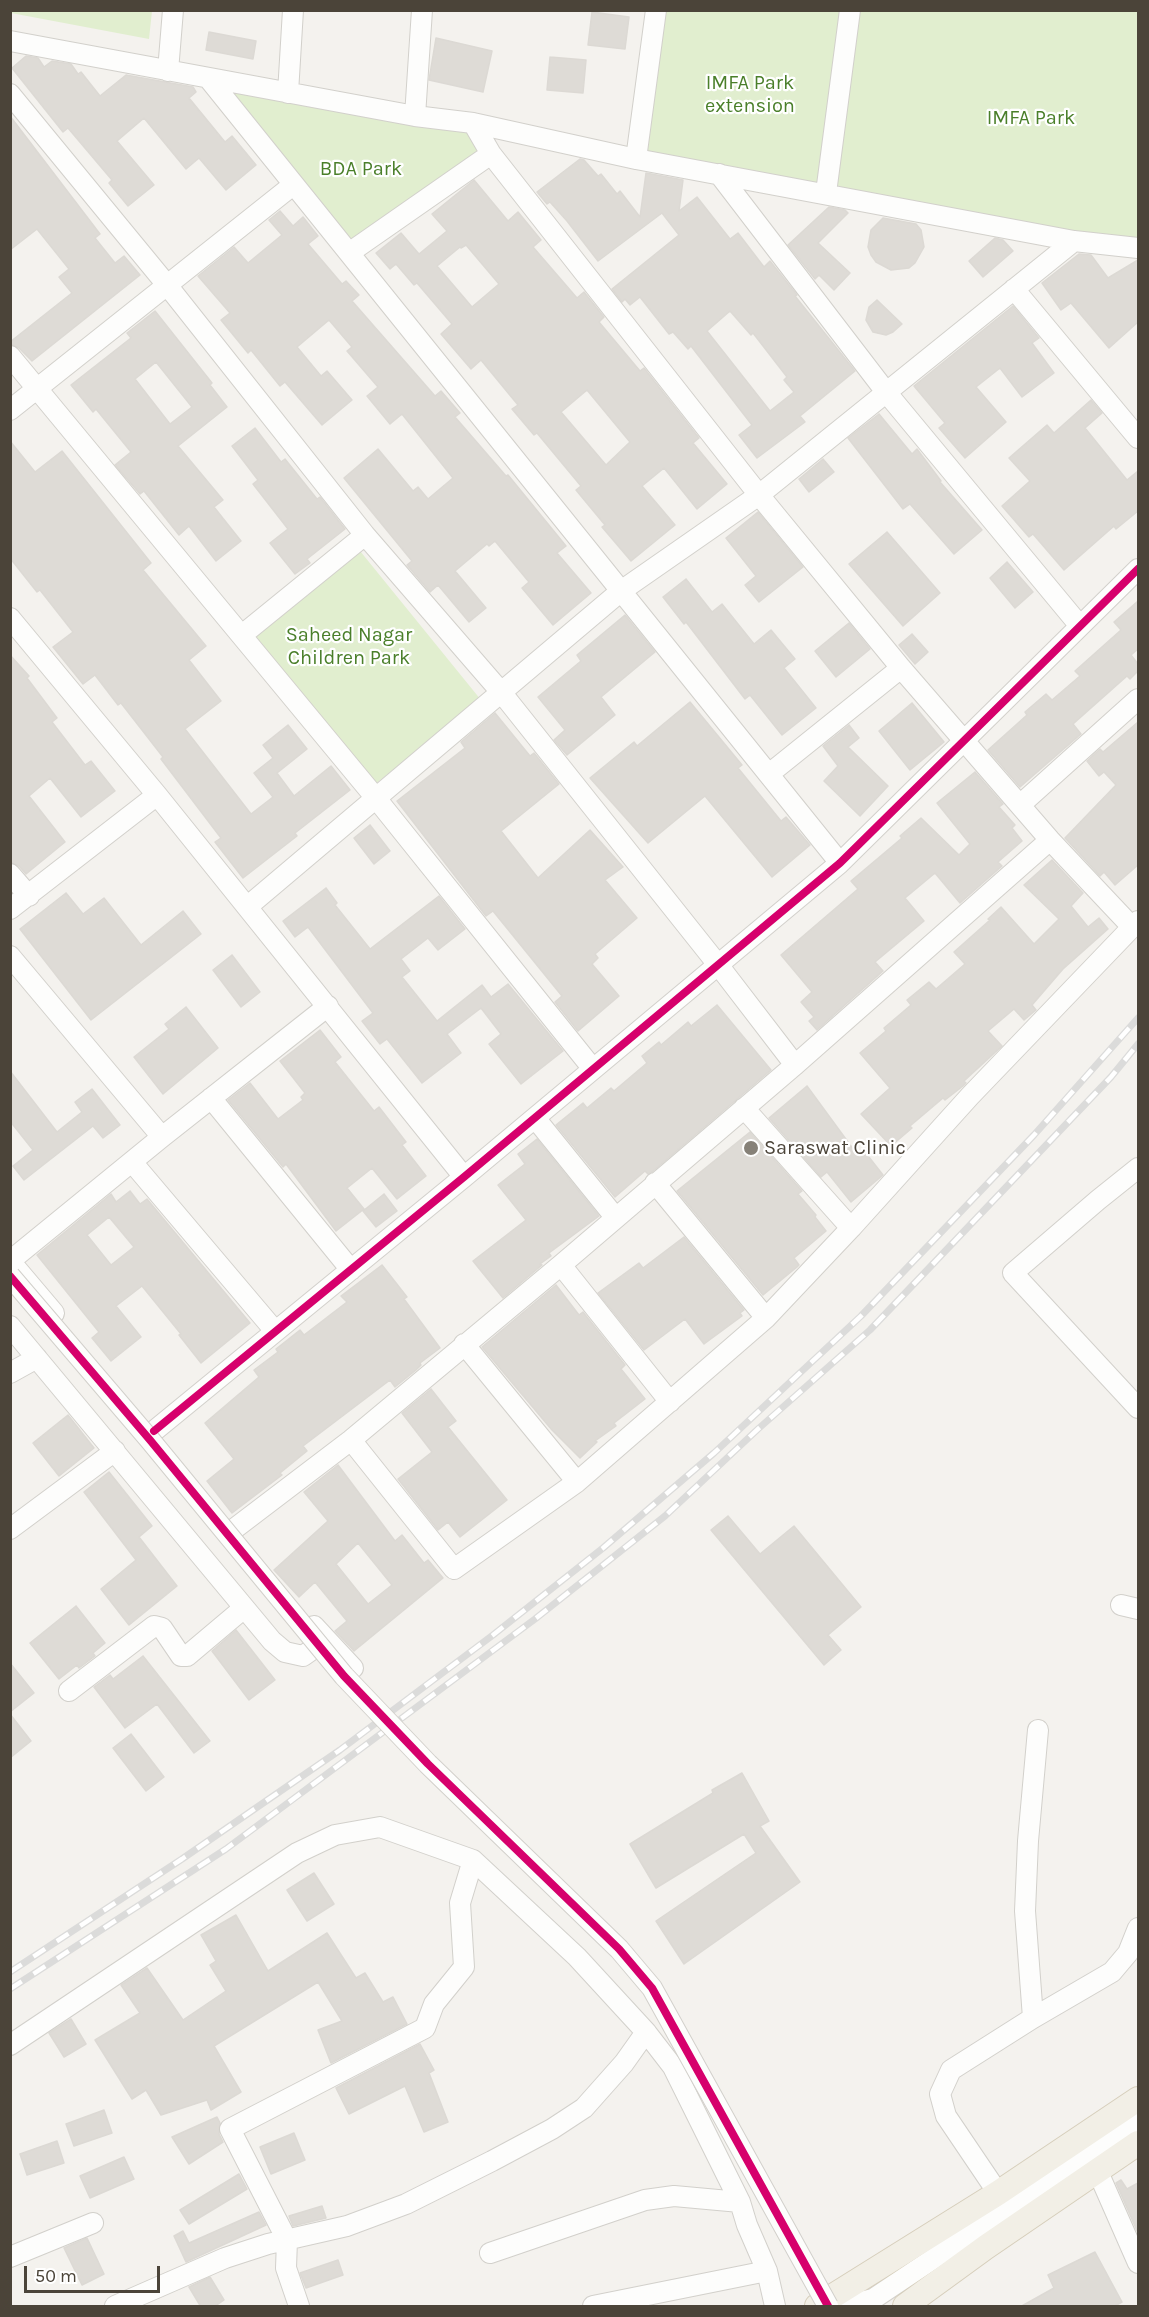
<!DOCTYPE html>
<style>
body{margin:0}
#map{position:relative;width:1149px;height:2317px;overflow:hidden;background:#f4f2ee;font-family:Karla,sans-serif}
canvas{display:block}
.frame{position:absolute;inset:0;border:12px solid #4b4439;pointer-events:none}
.scale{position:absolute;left:24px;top:2266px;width:136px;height:27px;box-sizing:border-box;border:3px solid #4b4439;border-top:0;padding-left:8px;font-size:18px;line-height:21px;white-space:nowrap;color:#4b4439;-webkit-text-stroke:4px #fff;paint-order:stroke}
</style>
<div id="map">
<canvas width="1149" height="2317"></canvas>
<div class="frame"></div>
<div class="scale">50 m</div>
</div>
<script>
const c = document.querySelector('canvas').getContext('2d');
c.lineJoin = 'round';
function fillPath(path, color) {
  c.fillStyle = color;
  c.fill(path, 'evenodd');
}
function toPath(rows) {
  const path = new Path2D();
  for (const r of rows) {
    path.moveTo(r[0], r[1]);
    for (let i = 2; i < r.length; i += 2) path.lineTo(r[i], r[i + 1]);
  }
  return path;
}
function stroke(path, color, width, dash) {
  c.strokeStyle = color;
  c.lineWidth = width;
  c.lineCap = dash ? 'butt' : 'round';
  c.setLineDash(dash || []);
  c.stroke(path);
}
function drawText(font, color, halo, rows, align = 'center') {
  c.font = font + ' Karla,sans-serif';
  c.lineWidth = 4.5;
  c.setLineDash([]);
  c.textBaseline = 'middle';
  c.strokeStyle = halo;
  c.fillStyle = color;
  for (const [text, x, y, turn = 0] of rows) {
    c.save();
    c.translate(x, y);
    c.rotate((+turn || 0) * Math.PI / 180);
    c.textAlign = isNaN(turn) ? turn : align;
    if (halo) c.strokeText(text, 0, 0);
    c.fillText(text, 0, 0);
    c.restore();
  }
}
fillPath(toPath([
 [10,11,11,10,152,11,149,39,11,13],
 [656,11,1138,11,1138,245,636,159],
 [209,79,473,123,491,154,349,253],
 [356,546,481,700,374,785,248,632]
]), '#e1eecf');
const building = toPath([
 [592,12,629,17,625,49,588,45,592,12],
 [209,32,256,41,253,59,206,50,209,32],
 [436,38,492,51,483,92,429,80,436,38],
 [26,56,38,58,44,67,52,61,71,64,78,74,81,72,100,96,126,75,193,87,196,92,189,98,225,142,232,136,256,165,226,190,199,158,186,169,144,118,117,141,154,185,128,206,109,183,112,180,68,128,63,132,12,68,26,56],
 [550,57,586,60,583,93,547,90,550,57],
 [10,116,100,234,95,238,115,263,124,256,140,275,32,361,19,348,10,344,10,342,72,293,59,277,69,269,37,229,10,250,10,116],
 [580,159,584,160,598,176,601,174,617,194,620,191,640,217,646,173,683,180,679,211,697,197,730,239,738,233,764,267,770,261,797,295,795,296,855,371,800,416,805,422,757,458,739,435,752,425,691,346,688,349,673,332,669,334,640,297,630,305,625,299,622,302,612,289,679,235,662,213,598,261,567,221,550,202,547,204,537,192,580,159],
 [730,311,751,335,753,333,787,377,784,380,794,392,770,411,707,331,730,311],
 [474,180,508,221,518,212,541,240,533,247,577,298,584,292,604,317,599,322,640,371,644,368,699,438,693,443,727,484,697,509,664,468,642,486,675,525,631,561,602,527,605,525,576,490,581,486,537,433,534,435,512,409,518,405,481,360,471,369,441,334,452,324,417,283,414,285,396,264,390,269,376,253,401,233,419,254,447,231,432,214,474,180],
 [466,245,499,284,472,307,437,266,460,247,461,248,466,245],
 [587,390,630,442,606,465,561,412,587,390],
 [829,207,845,210,848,213,818,243,850,273,834,290,819,275,815,279,788,245,829,207],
 [280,211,293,226,303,217,318,236,308,244,342,284,346,281,359,295,352,301,435,396,441,391,460,413,455,417,506,476,508,475,566,546,557,553,591,593,553,625,522,588,529,582,495,541,489,546,487,544,455,571,486,608,469,622,438,585,430,592,407,565,412,561,344,478,378,449,413,491,418,487,428,499,453,478,402,414,390,424,367,396,378,387,347,351,352,347,329,320,297,347,321,376,327,371,352,400,322,425,285,382,280,386,251,350,248,353,221,320,230,313,198,276,234,247,248,263,282,235,269,220,280,211],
 [883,218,916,224,921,230,924,247,915,263,909,268,891,270,876,262,871,255,868,247,871,230,883,218],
 [995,238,1003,240,1013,251,983,277,969,261,995,238],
 [1079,254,1091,255,1108,278,1138,260,1138,322,1109,348,1071,303,1061,310,1042,283,1079,254],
 [877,300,902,324,893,332,886,335,873,332,866,320,869,307,877,300],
 [1013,306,1039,338,1032,343,1054,373,1022,397,1000,368,976,387,1006,422,965,458,939,428,945,423,914,386,1013,306],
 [155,311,212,383,210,385,227,407,178,446,223,500,214,507,241,541,216,561,189,526,179,535,144,491,140,494,115,465,131,452,96,409,93,412,71,385,131,338,127,333,155,311],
 [156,362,192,407,170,424,135,379,156,362],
 [1091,400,1102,413,1085,428,1127,480,1138,471,1138,511,1116,529,1114,526,1064,570,1033,534,1029,537,1002,506,1030,481,1009,458,1047,425,1054,433,1091,400],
 [879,414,912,454,917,449,941,481,940,482,982,530,954,554,910,504,903,509,848,438,879,414],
 [255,428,281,462,285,459,317,499,320,497,345,529,307,559,310,563,295,574,270,543,288,529,253,484,258,480,232,446,255,428],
 [10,441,35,472,62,451,151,563,143,570,206,646,189,660,221,701,185,729,251,814,273,797,254,773,273,758,263,745,288,725,307,749,277,773,294,796,331,766,350,790,295,833,297,836,243,878,215,842,221,838,161,759,163,757,121,703,118,705,95,675,83,684,53,647,73,632,40,590,37,592,10,558,10,441],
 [823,459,834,472,809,492,799,479,823,459],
 [758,512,803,567,759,602,745,585,756,576,726,538,758,512],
 [887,532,940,593,903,626,849,564,887,532],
 [1007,562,1033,592,1015,608,990,578,1007,562],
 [686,579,712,612,722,604,754,644,771,630,795,659,784,668,816,708,782,735,750,695,745,699,686,622,684,624,663,597,686,579],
 [1138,601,1138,649,1131,655,1138,664,1138,671,1130,679,1127,676,1073,724,1081,734,1020,787,988,750,1027,715,1025,712,1046,694,1052,700,1080,676,1075,671,1121,630,1114,622,1138,601],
 [625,615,655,652,601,697,615,715,567,755,554,740,565,730,538,697,581,661,577,655,625,615],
 [849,623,870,649,836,677,815,651,849,623],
 [912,634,928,652,915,664,899,645,912,634],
 [10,655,29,676,27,678,57,718,52,722,85,765,91,761,115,791,81,817,50,778,29,796,65,842,26,874,19,866,10,862,10,655],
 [690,702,742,765,738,768,781,821,786,817,810,845,772,877,705,796,648,843,590,778,634,742,637,746,690,702],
 [912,703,944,742,910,770,879,731,912,703],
 [495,713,530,756,534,753,559,784,501,831,538,878,590,830,623,867,605,880,637,918,595,954,598,958,592,964,619,996,578,1031,555,1002,562,996,493,911,486,916,397,801,465,748,461,742,495,713],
 [1138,722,1138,865,1115,885,1104,872,1100,876,1065,838,1116,785,1104,772,1099,776,1087,761,1100,749,1103,752,1138,722],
 [849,725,859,738,848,747,888,786,860,816,824,781,838,766,823,746,849,725],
 [975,772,1003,804,999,807,1015,825,1012,828,1022,841,998,862,1002,866,960,903,935,873,905,898,924,921,875,962,883,971,817,1030,809,1021,814,1017,801,1002,812,992,781,955,858,889,851,881,902,838,900,836,921,818,959,855,970,844,937,803,975,772],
 [370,825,390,851,374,864,354,838,370,825],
 [1052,860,1083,893,1071,906,1088,927,1099,918,1108,929,1063,969,1032,1005,1036,1010,1024,1020,1014,1009,988,1031,1002,1046,964,1081,966,1083,963,1086,945,1100,943,1098,910,1126,912,1128,891,1146,861,1114,890,1088,860,1053,886,1031,884,1028,911,1005,907,1000,929,982,936,989,965,964,954,952,990,920,988,919,1001,907,1034,944,1059,919,1024,885,1052,860],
 [326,888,337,903,335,905,370,949,439,896,465,929,438,950,428,938,401,959,410,971,402,977,437,1021,482,985,491,997,508,984,563,1051,521,1084,489,1044,501,1034,481,1008,447,1034,461,1053,422,1083,387,1039,380,1044,362,1021,373,1013,308,927,295,937,283,921,326,888],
 [66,893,83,914,104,898,141,945,183,911,201,934,91,1020,20,929,66,893],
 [232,955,260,992,241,1007,213,970,232,955],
 [717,1005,771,1070,652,1172,648,1174,645,1171,615,1197,556,1125,583,1103,587,1108,611,1088,614,1091,647,1063,642,1056,659,1042,661,1045,688,1022,691,1026,717,1005],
 [186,1007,218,1048,163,1094,134,1057,169,1029,165,1024,186,1007],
 [320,1030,341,1057,335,1062,374,1111,379,1107,406,1142,402,1145,426,1176,397,1199,372,1168,347,1188,364,1209,336,1231,286,1164,283,1167,228,1100,250,1083,278,1119,303,1100,301,1097,305,1093,280,1061,320,1030],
 [10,1071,57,1132,82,1112,75,1102,92,1089,120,1125,103,1138,93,1126,24,1180,13,1166,33,1150,10,1121,10,1071],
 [807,1086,859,1157,865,1152,883,1175,851,1202,827,1172,821,1177,769,1118,807,1086],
 [750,1132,802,1191,798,1194,816,1215,815,1217,826,1231,794,1258,799,1265,797,1267,763,1295,677,1191,750,1132],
 [537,1139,599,1216,549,1253,551,1256,540,1264,542,1265,503,1298,473,1261,526,1220,498,1185,525,1164,518,1154,537,1139],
 [130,1191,140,1204,147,1199,250,1323,201,1363,179,1335,181,1334,142,1286,116,1306,141,1337,111,1361,92,1338,99,1332,37,1255,111,1194,116,1202,130,1191],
 [109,1217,134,1247,111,1265,87,1235,109,1217],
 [384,1194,397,1211,376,1227,363,1211,384,1194],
 [684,1237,744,1310,740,1313,742,1316,704,1344,685,1319,644,1350,598,1293,639,1263,643,1268,684,1237],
 [382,1265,407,1297,404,1299,440,1348,420,1363,421,1365,416,1370,395,1387,390,1380,303,1446,307,1451,280,1473,282,1475,232,1513,207,1481,234,1459,205,1423,259,1377,254,1370,278,1352,276,1349,300,1330,304,1335,347,1302,341,1296,382,1265],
 [556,1285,579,1315,583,1312,625,1365,621,1369,645,1399,614,1423,616,1426,595,1441,597,1442,580,1458,552,1430,482,1347,556,1285],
 [431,1389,456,1421,448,1427,507,1500,460,1537,448,1522,438,1530,398,1479,432,1452,402,1413,431,1389],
 [68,1415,94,1448,59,1476,33,1443,68,1415],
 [338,1465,395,1541,402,1535,424,1563,428,1560,443,1578,354,1651,335,1631,347,1621,315,1582,299,1597,274,1570,328,1521,304,1492,338,1465],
 [358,1543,392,1585,368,1604,336,1564,358,1543],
 [109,1472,152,1526,139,1537,177,1586,129,1625,101,1589,136,1560,84,1492,109,1472],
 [728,1516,760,1554,794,1526,861,1607,828,1635,841,1650,824,1665,711,1530,728,1516],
 [76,1606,105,1643,93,1653,95,1656,79,1668,77,1665,59,1679,30,1643,76,1606],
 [236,1630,275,1680,249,1700,212,1651,236,1630],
 [143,1656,210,1741,194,1753,157,1704,125,1728,94,1687,110,1675,113,1679,143,1656],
 [10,1663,34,1693,10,1712,10,1663],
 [10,1714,31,1741,10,1758,10,1714],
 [131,1734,164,1777,146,1791,113,1748,131,1734],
 [742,1773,769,1821,760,1826,800,1882,684,1964,656,1921,756,1853,744,1834,656,1888,630,1844,713,1793,712,1790,742,1773],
 [314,1873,334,1904,307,1921,287,1890,314,1873],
 [236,1915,268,1971,327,1933,356,1978,365,1973,383,2002,393,1997,407,2024,331,2063,318,2030,342,2021,318,1982,214,2046,241,2092,211,2110,207,2100,161,2115,146,2090,132,2099,95,2040,140,2013,121,1985,147,1968,183,2020,226,1991,210,1965,216,1961,201,1935,236,1915],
 [71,2019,86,2044,64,2057,49,2033,71,2019],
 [420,2044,434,2070,429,2073,448,2122,424,2132,405,2086,349,2114,336,2088,420,2044],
 [104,2110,112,2133,74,2146,66,2124,104,2110],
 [217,2117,220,2123,219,2134,223,2142,189,2164,172,2137,217,2117],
 [294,2133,305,2160,271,2174,260,2147,294,2133],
 [57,2141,64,2163,27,2175,20,2154,57,2141],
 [124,2157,134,2179,90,2198,80,2176,124,2157],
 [239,2174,247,2189,189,2224,180,2210,239,2174],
 [1121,2180,1127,2189,1138,2183,1138,2233,1116,2183,1121,2180],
 [322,2206,326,2218,293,2226,289,2216,322,2206],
 [259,2212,266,2225,186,2262,174,2236,183,2231,189,2243,259,2212],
 [87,2238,104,2274,82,2285,64,2248,87,2238],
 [1095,2252,1122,2302,1113,2307,1020,2307,1054,2288,1048,2275,1095,2252],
 [338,2260,343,2275,306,2288,300,2273,338,2260],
 [210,2277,224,2300,214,2307,201,2307,189,2287,210,2277]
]);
fillPath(building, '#dedbd6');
stroke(building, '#dcd9d4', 1.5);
const minor = toPath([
 [10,41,415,116,473,123,636,159,1074,241,1138,248],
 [168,71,173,10],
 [209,79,840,863],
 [288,93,293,10],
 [10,94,167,285,365,535,501,692,719,966,795,1065],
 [415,116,422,10],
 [473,123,491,154,759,495,901,668,1050,840,1132,927],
 [636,159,656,10],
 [719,174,886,392,1080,626],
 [826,193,850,10],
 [349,253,491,154],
 [1014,289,1138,438],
 [10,356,375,797,593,1069],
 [10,410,293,185],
 [10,618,157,795,464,1177],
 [242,635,365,535],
 [769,774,901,668],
 [1020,805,1138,699],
 [10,874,29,896],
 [247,907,621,591,759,495,1074,241],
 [10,909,157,795],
 [10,956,162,1137],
 [211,1098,351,1270],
 [744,1108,851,1228],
 [535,1118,615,1217],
 [132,1162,275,1331],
 [1138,1168,1098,1200,1013,1273,1138,1408],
 [655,1183,766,1318],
 [561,1265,670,1402],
 [54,1313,10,1261,162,1137,328,1006],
 [10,1326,272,1641,285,1652,303,1656,320,1644,319,1633],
 [464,1344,577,1482],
 [10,1373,37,1358],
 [154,1431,464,1177,840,863,1138,569],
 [351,1440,454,1569,577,1482,766,1318,851,1228,970,1096,1138,921],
 [10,1529,115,1451],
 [234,1529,351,1440,561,1265,795,1065,1050,840],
 [1121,1605,1138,1609],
 [314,1626,353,1668],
 [69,1691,154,1626,162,1628,181,1656,187,1656,244,1608],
 [1033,2018,1025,1911,1028,1841,1038,1730],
 [10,2045,297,1853,335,1835,380,1827,473,1860,577,1957,646,2032,673,2067,740,2202,747,2225,767,2271,775,2306],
 [1098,2172,1138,2263],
 [998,2193,946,2116,940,2094,951,2070,1033,2018,1112,1972,1128,1953,1138,1928],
 [490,2253,645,2200,674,2196,740,2202],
 [10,2257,93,2223],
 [115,2306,225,2258,268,2244,347,2226,406,2204,492,2161,552,2129,584,2108,624,2063,646,2032],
 [299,2306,286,2268,287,2240,230,2129,425,2028,434,2004,464,1967,460,1903,473,1860],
 [593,2306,767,2271],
 [846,2306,873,2299,1138,2122]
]);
const major = toPath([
 [817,2306,998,2193,1138,2099],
 [905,2306,986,2247,1138,2143]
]);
stroke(minor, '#d2d0cb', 22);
stroke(major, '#d6cebb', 26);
stroke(minor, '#fdfdfc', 20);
stroke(major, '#f2efe6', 24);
const rail = toPath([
 [10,1972,182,1859,340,1750,493,1635,603,1548,714,1453,861,1316,1034,1135,1138,1018],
 [10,1989,226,1849,535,1619,665,1516,758,1429,870,1330,1111,1077,1138,1044]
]);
stroke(rail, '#dbdbda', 7);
stroke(rail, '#fff', 4.5, [14]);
const minorBridge = toPath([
 [10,1276,150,1440,344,1676,428,1764,619,1949,652,1988,828,2306]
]);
stroke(minorBridge, '#d2d0cb', 22, []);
stroke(minorBridge, '#fdfdfc', 20);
stroke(toPath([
 [10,1276,150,1440,344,1676,428,1764,619,1949,652,1988,828,2306],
 [154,1431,464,1177,840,863,1138,569]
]), '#d6006c', 8);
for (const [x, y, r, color] of [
 [751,1148,8,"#868178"]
]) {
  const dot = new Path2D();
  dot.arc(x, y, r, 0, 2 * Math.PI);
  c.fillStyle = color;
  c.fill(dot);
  stroke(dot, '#fff', 2);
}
drawText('20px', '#4a7f2a', '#fff', [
 ["IMFA Park",750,83],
 ["extension",750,106],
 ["IMFA Park",1031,118],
 ["BDA Park",361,169],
 ["Saheed Nagar",349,635],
 ["Children Park",349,658]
]);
drawText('20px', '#4b4439', '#fff', [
 ["Saraswat Clinic",764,1148]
], 'left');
</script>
